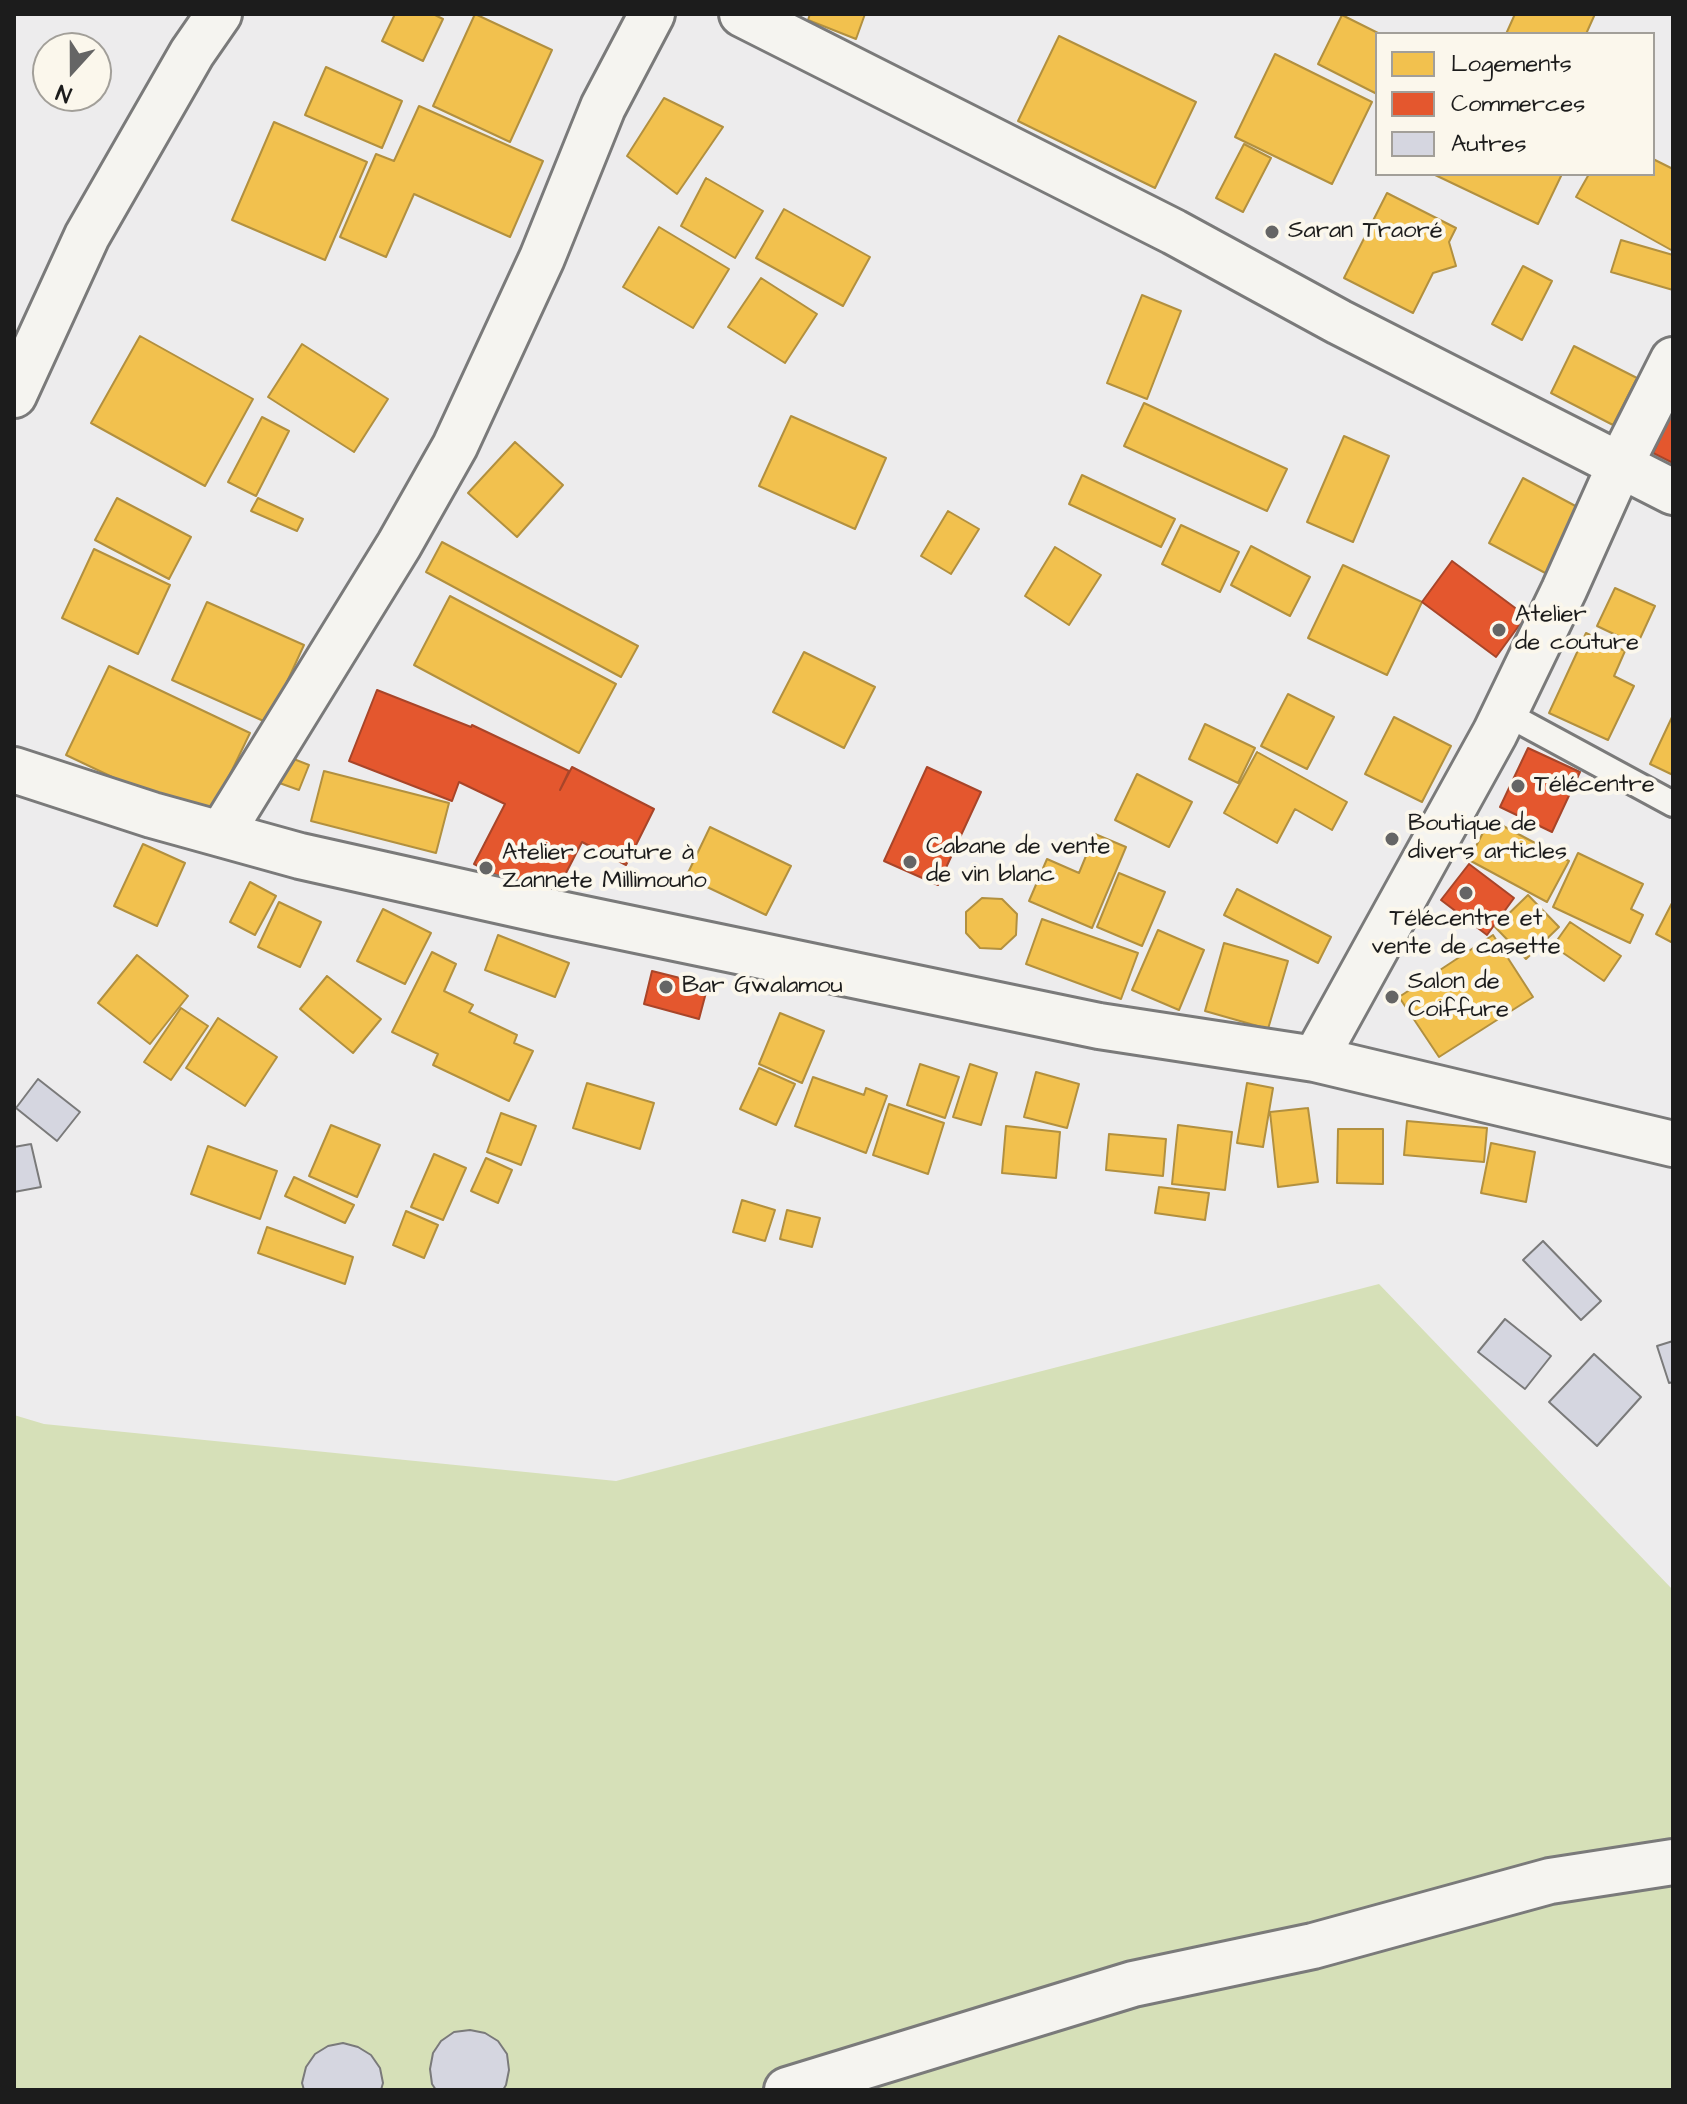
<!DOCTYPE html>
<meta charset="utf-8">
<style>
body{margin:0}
#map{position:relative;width:1687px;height:2104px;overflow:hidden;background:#edeced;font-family:"Architects Daughter",sans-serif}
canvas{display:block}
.frame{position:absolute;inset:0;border:16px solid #1c1c1c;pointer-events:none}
.legend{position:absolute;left:1375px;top:32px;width:280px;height:144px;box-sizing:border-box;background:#fbf7ec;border:2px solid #a29f99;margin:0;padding:10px 14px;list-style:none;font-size:24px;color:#1c1c1c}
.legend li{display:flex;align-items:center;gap:16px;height:40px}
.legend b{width:40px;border:2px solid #a29f99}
.north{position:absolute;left:32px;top:32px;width:80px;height:80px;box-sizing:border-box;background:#fbf7ec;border:2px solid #a29f99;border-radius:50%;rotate:201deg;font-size:22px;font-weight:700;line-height:32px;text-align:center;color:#1c1c1c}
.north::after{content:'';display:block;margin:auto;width:28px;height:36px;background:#656565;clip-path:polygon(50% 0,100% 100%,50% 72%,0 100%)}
</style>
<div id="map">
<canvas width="1687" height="2104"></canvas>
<div class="frame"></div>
<ul class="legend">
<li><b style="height:22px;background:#f2c14e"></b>Logements</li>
<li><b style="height:22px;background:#e4572e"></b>Commerces</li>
<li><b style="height:22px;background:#d5d6e0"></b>Autres</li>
</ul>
<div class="north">N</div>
</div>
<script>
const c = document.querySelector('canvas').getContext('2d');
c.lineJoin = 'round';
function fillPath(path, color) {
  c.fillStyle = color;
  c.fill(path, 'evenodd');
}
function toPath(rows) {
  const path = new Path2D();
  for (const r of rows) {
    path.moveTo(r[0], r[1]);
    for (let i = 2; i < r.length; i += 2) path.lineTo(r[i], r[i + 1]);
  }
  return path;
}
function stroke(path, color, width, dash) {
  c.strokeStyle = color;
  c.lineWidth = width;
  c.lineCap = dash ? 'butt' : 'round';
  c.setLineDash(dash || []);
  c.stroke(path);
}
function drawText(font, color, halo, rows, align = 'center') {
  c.font = font + ' "Architects Daughter",sans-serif';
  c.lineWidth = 8;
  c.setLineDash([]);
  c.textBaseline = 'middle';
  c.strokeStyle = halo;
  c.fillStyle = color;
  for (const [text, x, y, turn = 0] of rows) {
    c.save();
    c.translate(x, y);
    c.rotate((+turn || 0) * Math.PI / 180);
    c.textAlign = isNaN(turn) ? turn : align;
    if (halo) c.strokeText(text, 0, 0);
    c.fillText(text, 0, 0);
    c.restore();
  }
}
fillPath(toPath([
 [1379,1284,1673,1590,1673,2090,14,2090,14,1415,44,1424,616,1481]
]), '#d6e0b8');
const homes = toPath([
 [395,14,433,14,443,19,423,61,382,41,395,14],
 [475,14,552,50,510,142,433,106,475,14],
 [810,14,865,14,856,39,808,20,810,14],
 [1515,14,1595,14,1586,34,1506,34,1515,14],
 [1342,15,1380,34,1377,34,1377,94,1318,64,1342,15],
 [1059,36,1196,102,1155,188,1018,121,1059,36],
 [1275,54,1372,102,1332,184,1235,137,1275,54],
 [326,67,402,101,382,148,305,115,326,67],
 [664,98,723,127,677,194,627,156,664,98],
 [419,106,543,161,510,237,414,194,386,257,340,237,376,154,394,161,419,106],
 [274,122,367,162,325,260,232,220,274,122],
 [1244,144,1271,158,1243,212,1216,198,1244,144],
 [1653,159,1673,169,1673,251,1576,197,1589,174,1653,174,1653,159],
 [1433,174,1562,174,1538,224,1433,174],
 [706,178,763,211,735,258,681,226,706,178],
 [1387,193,1456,228,1449,242,1456,266,1433,273,1413,313,1344,278,1387,193],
 [784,209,870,257,843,306,756,258,784,209],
 [659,227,729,269,693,328,623,287,659,227],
 [1621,240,1673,255,1673,290,1611,272,1621,240],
 [1523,266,1552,281,1522,340,1492,324,1523,266],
 [761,278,817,314,785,363,728,327,761,278],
 [1142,295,1181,311,1147,399,1107,383,1142,295],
 [140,336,253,399,205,486,91,423,140,336],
 [302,344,388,399,354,452,268,397,302,344],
 [1574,346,1637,378,1613,425,1551,393,1574,346],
 [1144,403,1287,469,1267,511,1124,446,1144,403],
 [791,416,886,458,855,529,759,486,791,416],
 [262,417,289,431,256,496,228,482,262,417],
 [1344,436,1389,456,1353,542,1307,522,1344,436],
 [515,442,563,485,517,537,468,493,515,442],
 [1082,475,1175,519,1161,547,1069,504,1082,475],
 [1523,478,1583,510,1549,575,1489,543,1523,478],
 [117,498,191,537,169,579,95,540,117,498],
 [258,498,303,519,297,531,251,511,258,498],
 [948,511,979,529,951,574,921,556,948,511],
 [1181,525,1239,552,1220,592,1162,564,1181,525],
 [442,542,638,646,621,677,426,572,442,542],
 [1251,546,1310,577,1290,616,1231,585,1251,546],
 [1055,547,1101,575,1069,625,1025,596,1055,547],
 [94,549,170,585,138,654,62,618,94,549],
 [1343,565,1422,602,1387,675,1308,638,1343,565],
 [1615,588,1655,606,1637,645,1597,626,1615,588],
 [450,596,616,684,579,753,414,665,450,596],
 [207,602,304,645,268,723,172,680,207,602],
 [1586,633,1625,651,1614,676,1634,686,1608,740,1549,713,1586,633],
 [804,652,875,687,844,748,773,712,804,652],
 [109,666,250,733,207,822,66,755,109,666],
 [1288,694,1334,717,1307,769,1261,746,1288,694],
 [1673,715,1673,775,1650,764,1673,715],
 [1394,717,1451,746,1422,802,1365,774,1394,717],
 [1205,724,1255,748,1238,783,1189,759,1205,724],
 [1257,752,1347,802,1332,830,1295,809,1277,843,1224,813,1257,752],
 [281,754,309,765,299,790,271,780,281,754],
 [324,771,449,803,436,853,311,821,324,771],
 [1137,774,1192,802,1169,847,1115,820,1137,774],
 [1490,819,1569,861,1547,902,1469,860,1490,819],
 [710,827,791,866,766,915,686,877,710,827],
 [1095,834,1126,847,1092,928,1029,901,1047,859,1079,873,1095,834],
 [143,844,185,863,157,926,114,906,143,844],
 [1578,853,1643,884,1631,909,1643,915,1630,943,1553,907,1578,853],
 [1119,873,1165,892,1142,946,1097,927,1119,873],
 [250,882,276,896,255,935,230,922,250,882],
 [1237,889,1331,937,1318,963,1224,915,1237,889],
 [1528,895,1559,927,1526,959,1495,927,1528,895],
 [982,898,1002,899,1017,914,1016,935,1001,949,980,948,966,933,966,912,982,898],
 [1673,901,1673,943,1656,934,1673,901],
 [279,902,321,922,300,967,258,947,279,902],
 [383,909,431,933,405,984,357,961,383,909],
 [1042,919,1138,953,1121,999,1026,964,1042,919],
 [1570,922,1621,956,1604,981,1553,946,1570,922],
 [1158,930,1204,950,1179,1010,1132,990,1158,930],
 [498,935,569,963,555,997,485,970,498,935],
 [1493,935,1533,997,1439,1057,1399,997,1493,935],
 [1224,943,1288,961,1268,1029,1205,1011,1224,943],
 [432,952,456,964,444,991,473,1005,469,1012,517,1035,514,1043,533,1051,509,1101,433,1065,438,1054,392,1032,432,952],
 [137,955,188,996,150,1044,98,1003,137,955],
 [327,976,381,1019,353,1053,300,1009,327,976],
 [181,1008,208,1026,171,1080,144,1062,181,1008],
 [780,1013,824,1031,802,1083,759,1064,780,1013],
 [218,1018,277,1057,245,1106,186,1068,218,1018],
 [920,1064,959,1077,945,1118,907,1105,920,1064],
 [970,1064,997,1073,981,1125,953,1117,970,1064],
 [759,1068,795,1084,776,1125,740,1109,759,1068],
 [1036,1072,1079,1084,1067,1128,1024,1117,1036,1072],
 [813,1077,864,1095,866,1088,887,1096,866,1153,795,1126,813,1077],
 [587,1083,654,1103,640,1149,573,1128,587,1083],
 [1247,1083,1273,1088,1263,1147,1237,1143,1247,1083],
 [889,1104,944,1123,928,1174,873,1155,889,1104],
 [1308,1108,1318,1182,1278,1187,1270,1112,1308,1108],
 [501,1113,536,1126,521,1165,487,1152,501,1113],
 [1407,1121,1487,1128,1484,1162,1404,1155,1407,1121],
 [331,1125,380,1145,357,1197,309,1176,331,1125],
 [1178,1125,1232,1132,1225,1190,1172,1184,1178,1125],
 [1006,1126,1060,1132,1056,1178,1002,1173,1006,1126],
 [1338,1129,1383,1129,1383,1184,1337,1183,1338,1129],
 [1109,1134,1166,1139,1163,1176,1106,1170,1109,1134],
 [1491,1143,1535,1152,1526,1202,1481,1193,1491,1143],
 [208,1146,277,1171,260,1219,191,1194,208,1146],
 [434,1154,466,1168,443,1220,411,1207,434,1154],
 [486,1158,512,1170,498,1203,471,1191,486,1158],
 [294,1177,354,1205,345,1223,285,1196,294,1177],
 [1159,1187,1209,1193,1205,1220,1155,1213,1159,1187],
 [742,1200,775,1210,765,1241,733,1232,742,1200],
 [787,1210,820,1218,812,1247,780,1239,787,1210],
 [406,1211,438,1225,424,1258,393,1245,406,1211],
 [267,1227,353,1257,345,1284,258,1253,267,1227]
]);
fillPath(homes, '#f2c14e');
stroke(homes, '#b2903f', 2);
const shops = toPath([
 [1672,413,1673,414,1673,463,1653,453,1672,413],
 [1452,561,1526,616,1496,657,1422,602,1452,561],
 [377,690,471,727,472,725,569,771,560,790,572,767,654,809,626,865,582,842,551,902,474,864,505,804,459,782,452,801,349,761,377,690],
 [1528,748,1580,772,1552,832,1500,807,1528,748],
 [927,767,981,792,938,885,884,861,927,767],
 [1469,864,1514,898,1487,935,1441,900,1469,864],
 [652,971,708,985,699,1019,644,1004,652,971]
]);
fillPath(shops, '#e4572e');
stroke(shops, '#a84529', 2);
const building = toPath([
 [38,1079,80,1112,57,1141,16,1108,38,1079],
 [31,1144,41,1187,14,1192,14,1147,31,1144],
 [1543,1241,1601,1301,1581,1320,1523,1260,1543,1241],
 [1505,1319,1551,1356,1525,1389,1478,1352,1505,1319],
 [1673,1341,1673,1382,1669,1383,1657,1346,1673,1341],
 [1594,1354,1641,1397,1597,1446,1549,1402,1594,1354],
 [470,2030,485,2033,498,2041,507,2054,509,2070,506,2085,503,2090,436,2090,432,2084,430,2069,433,2053,441,2041,454,2032,470,2030],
 [343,2043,358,2047,371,2055,380,2068,383,2083,381,2090,304,2090,302,2083,306,2067,315,2054,328,2046,343,2043]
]);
fillPath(building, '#d5d6e0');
stroke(building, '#7a7a7a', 2);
const lane = toPath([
 [1505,713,1673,804]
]);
const street = toPath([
 [742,14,1174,232,1339,322,1673,492],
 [14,395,87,236,192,53,219,14],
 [14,770,152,815,300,856,555,913,1099,1026,1315,1059,1673,1144],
 [221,834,399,545,455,446,542,258,603,107,652,14],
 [1315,1059,1495,733,1564,590,1620,465,1673,360],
 [787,2090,1133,1984,1313,1946,1550,1881,1673,1862]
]);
stroke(lane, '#7a7a7a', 30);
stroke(street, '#7a7a7a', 50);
stroke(lane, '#f5f4f0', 24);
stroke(street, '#f5f4f0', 44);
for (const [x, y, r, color] of [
 [1272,232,8,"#656565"],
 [1499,630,8,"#656565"],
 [1518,786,8,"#656565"],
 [1392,839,8,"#656565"],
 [910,862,8,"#656565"],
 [486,868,8,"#656565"],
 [1466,893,8,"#656565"],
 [666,987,8,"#656565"],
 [1392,997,8,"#656565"]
]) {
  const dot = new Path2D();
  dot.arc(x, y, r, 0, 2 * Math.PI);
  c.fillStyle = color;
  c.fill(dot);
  stroke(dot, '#fbf7ec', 3);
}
drawText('24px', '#1c1c1c', '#fbf7ec', [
 ["Saran Traoré",1288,232],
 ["Atelier",1515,616],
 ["de couture",1515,644],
 ["Télécentre",1534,786],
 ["Boutique de",1408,825],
 ["divers articles",1408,853],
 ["Cabane de vente",926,848],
 ["de vin blanc",926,876],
 ["Atelier couture à",502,854],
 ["Zannete Millimouno",502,882],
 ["Télécentre et",1466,920,"center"],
 ["vente de casette",1466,948,"center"],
 ["Salon de",1408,983],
 ["Coiffure",1408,1011],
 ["Bar Gwalamou",682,987]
], 'left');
</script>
